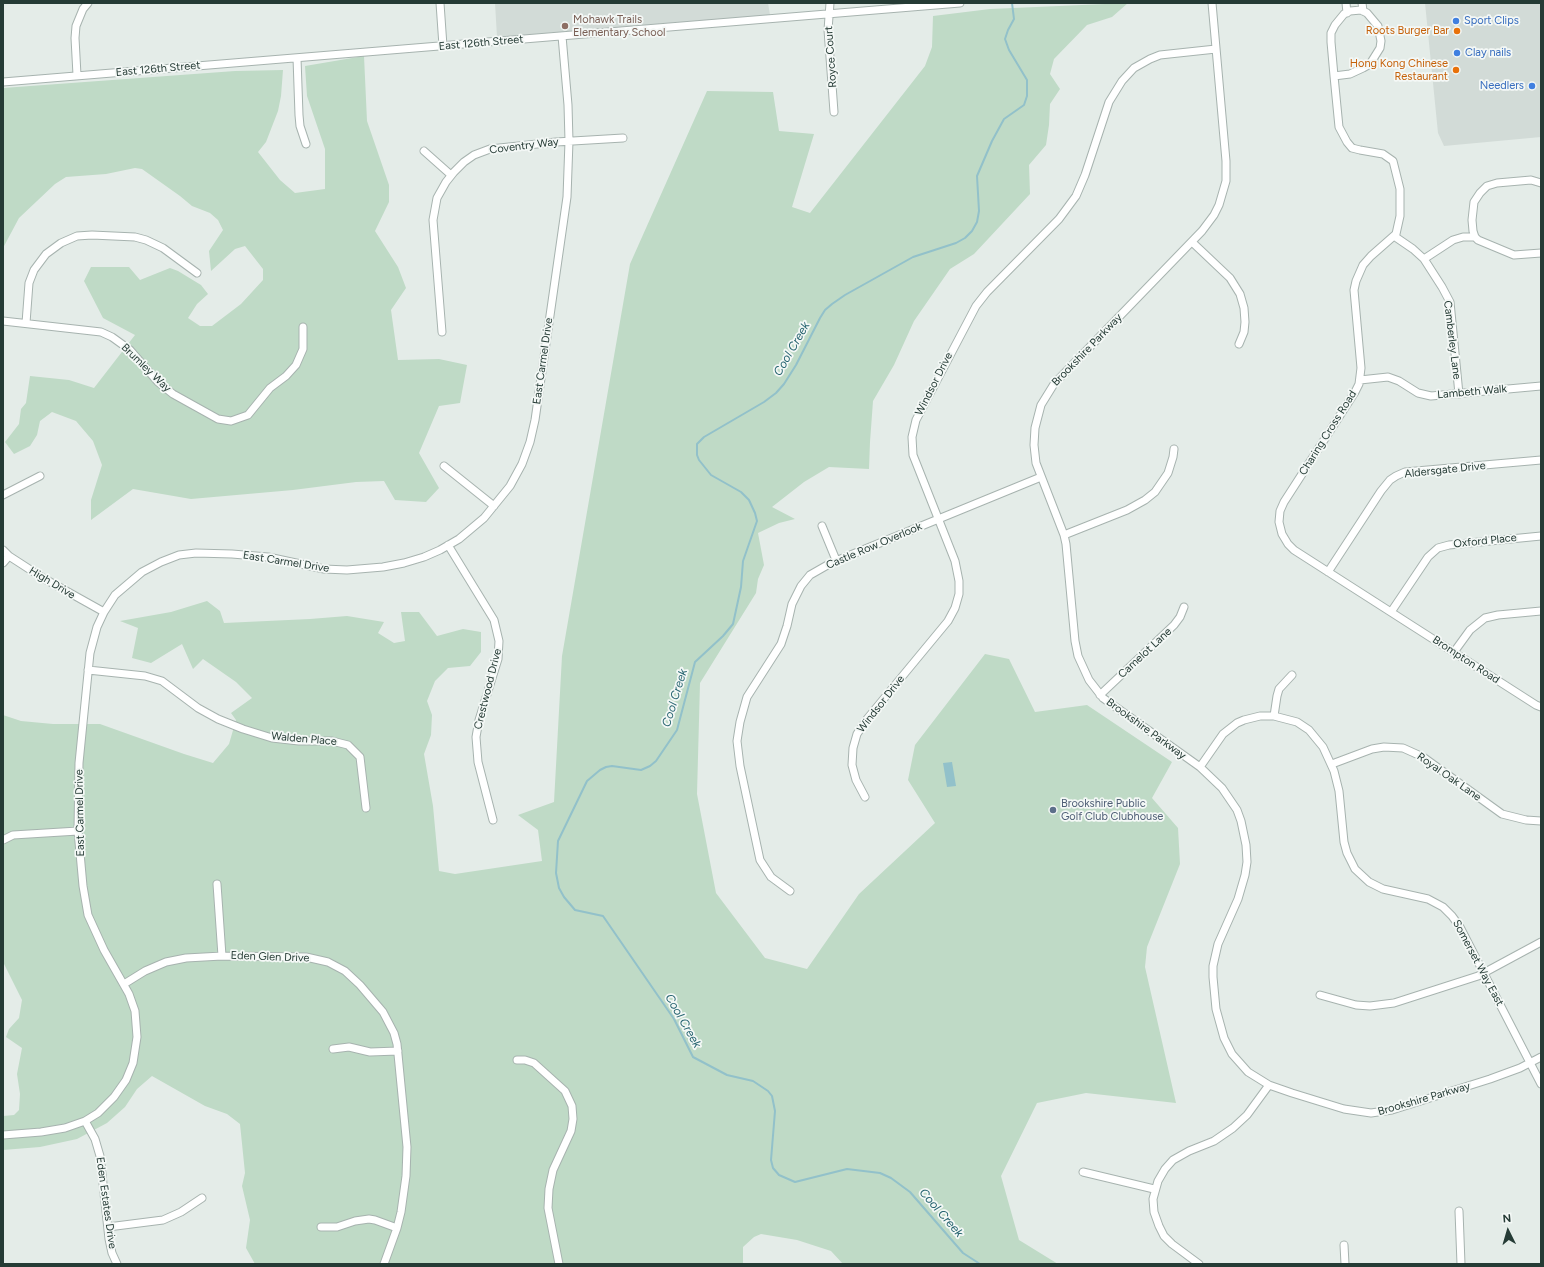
<!DOCTYPE html>
<style>
body{margin:0}
#map{position:relative;width:1544px;height:1267px;overflow:hidden;background:#e4ece8;font-family:Figtree,sans-serif}
canvas{display:block}
.frame{position:absolute;inset:0;border:4px solid #253b35;pointer-events:none}
.north{position:absolute;left:1488px;top:1211px;width:40px;height:40px;-webkit-text-stroke:3px #f4f8f6;paint-order:stroke;rotate:355deg;font-size:11px;font-weight:700;line-height:16px;text-align:center;color:#253b35}
.north::after{content:'';display:block;margin:auto;width:14px;height:18px;background:#253b35;clip-path:polygon(50% 0,100% 100%,50% 72%,0 100%)}
</style>
<div id="map">
<canvas width="1544" height="1267"></canvas>
<div class="frame"></div>
<div class="north">N</div>
</div>
<script>
const c = document.querySelector('canvas').getContext('2d');
c.lineJoin = 'round';
function fillPath(path, color) {
  c.fillStyle = color;
  c.fill(path, 'evenodd');
}
function toPath(rows) {
  const path = new Path2D();
  for (const r of rows) {
    path.moveTo(r[0], r[1]);
    for (let i = 2; i < r.length; i += 2) path.lineTo(r[i], r[i + 1]);
  }
  return path;
}
function stroke(path, color, width, dash) {
  c.strokeStyle = color;
  c.lineWidth = width;
  c.lineCap = dash ? 'butt' : 'round';
  c.setLineDash(dash || []);
  c.stroke(path);
}
function drawText(font, color, halo, rows, align = 'center') {
  c.font = font + ' Figtree,sans-serif';
  c.lineWidth = 3.5;
  c.setLineDash([]);
  c.textBaseline = 'middle';
  c.strokeStyle = halo;
  c.fillStyle = color;
  for (const [text, x, y, turn = 0] of rows) {
    c.save();
    c.translate(x, y);
    c.rotate((+turn || 0) * Math.PI / 180);
    c.textAlign = isNaN(turn) ? turn : align;
    if (halo) c.strokeText(text, 0, 0);
    c.fillText(text, 0, 0);
    c.restore();
  }
}
fillPath(toPath([
 [495,3,768,3,770,15,497,37],
 [1425,3,1541,3,1541,137,1444,146,1438,133]
]), '#d2dbd7');
fillPath(toPath([
 [1128,3,1112,17,1087,25,1054,59,1050,74,1060,89,1050,104,1049,125,1046,145,1029,165,1030,194,974,254,950,269,914,321,894,365,873,401,870,442,869,469,829,467,804,482,772,507,795,519,779,523,758,533,764,565,758,579,756,593,700,683,697,794,716,893,765,958,807,969,859,894,935,823,908,780,915,745,985,654,1009,659,1035,712,1087,705,1172,762,1152,798,1178,828,1180,864,1147,947,1145,967,1176,1103,1086,1093,1037,1103,1001,1176,1019,1240,1058,1264,843,1264,831,1251,797,1240,761,1234,754,1237,743,1247,743,1264,255,1264,246,1248,250,1220,242,1186,245,1173,240,1124,227,1114,205,1106,152,1076,137,1089,125,1107,107,1123,77,1139,40,1147,3,1150,3,1116,14,1115,19,1110,20,1094,17,1074,22,1048,6,1037,9,1029,19,1018,22,1000,3,962,3,715,21,721,53,724,100,724,184,754,213,763,229,744,236,720,231,713,252,698,236,682,203,659,193,669,182,644,151,663,132,658,138,628,120,621,171,612,207,601,220,611,224,623,310,619,347,616,384,622,378,633,394,643,405,641,401,612,419,612,437,636,463,629,481,632,481,652,470,666,448,668,435,681,427,701,432,715,431,735,424,754,433,806,439,871,455,874,542,861,538,830,518,815,554,802,562,656,630,264,707,91,773,92,779,131,814,134,792,207,810,213,925,66,932,47,933,16,990,9],
 [364,56,367,121,389,185,389,202,375,231,398,267,406,288,391,310,398,360,439,359,467,365,460,403,439,406,419,453,439,488,426,502,395,500,384,481,356,482,293,490,191,499,133,489,91,520,91,500,102,465,93,441,76,421,52,412,40,421,37,435,30,446,14,454,5,442,19,424,21,409,26,403,30,376,69,380,94,388,135,335,103,318,84,281,91,267,129,267,140,280,170,268,178,271,201,285,208,294,197,304,188,318,200,326,212,326,241,304,263,280,263,269,245,246,235,249,211,271,209,251,223,230,218,220,210,213,192,206,180,196,142,169,135,168,106,174,66,177,55,184,19,218,3,248,3,88,235,71,283,70,281,96,278,111,266,142,258,152,280,180,295,193,325,189,325,149,307,96,305,66]
]), '#bfdac6');
fillPath(toPath([
 [952,762,956,786,947,787,943,763]
]), '#92c1ca');
stroke(toPath([
 [980,1264,963,1253,910,1192,891,1178,880,1173,847,1169,795,1182,779,1175,773,1168,771,1160,775,1111,772,1096,768,1091,753,1081,727,1075,693,1057,674,1019,603,916,575,910,564,897,559,888,556,873,558,841,587,781,600,770,606,767,612,766,641,770,650,766,656,761,677,730,695,662,723,636,733,624,741,587,743,561,757,521,755,513,749,500,741,492,711,475,699,460,697,455,697,444,704,437,764,402,776,393,784,384,796,365,820,318,825,310,832,304,845,295,913,257,956,243,965,238,972,231,977,222,979,211,977,176,992,141,1004,119,1024,105,1027,96,1027,80,1009,50,1005,39,1008,30,1014,19,1012,3]
]), '#92c1ca', 2);
const minor = toPath([
 [440,3,443,46],
 [830,3,828,30,834,112],
 [1212,3,1226,161,1226,181,1219,205,1214,215,1202,231,1054,384,1041,405,1035,428,1034,445,1036,463,1064,535,1066,544,1075,641,1078,656,1089,680,1103,698,1200,767,1222,788,1237,810,1241,821,1246,845,1247,862,1245,875,1238,899,1218,944,1213,966,1213,977,1216,1009,1224,1038,1232,1054,1248,1072,1269,1085,1292,1093,1344,1109,1371,1113,1392,1110,1490,1079,1520,1068,1541,1057],
 [1346,3,1347,13],
 [1362,3,1363,11],
 [297,58,299,115,300,126,306,144],
 [77,75,75,38,76,26,83,9,88,3],
 [1334,76,1350,74,1363,68,1370,64,1380,48,1381,41,1378,26,1367,13,1361,10,1350,11,1344,14,1335,25,1331,33,1331,42,1334,76,1339,127,1347,142,1352,148,1360,150,1383,154,1393,161,1400,189,1400,216,1396,234,1371,256,1363,265,1356,281,1354,290,1361,368,1359,384,1355,392,1284,502,1280,511,1279,522,1282,534,1288,544,1294,550,1536,705,1541,707],
 [3,82,960,3],
 [424,151,451,175],
 [1541,183,1531,180,1497,183,1487,186,1480,193,1474,202,1472,220,1473,231,1475,237,1478,240,1514,255,1541,253],
 [1394,236,1413,249,1424,259,1442,287,1450,302,1459,394],
 [1192,242,1230,278,1240,294,1244,308,1245,322,1244,332,1239,344],
 [1424,259,1453,240,1463,237,1475,237],
 [3,321,101,332,112,337,130,350,158,382,173,394,218,419,231,421,248,415,270,388,286,376,296,365,303,349,303,327],
 [26,323,29,283,34,270,46,254,61,243,77,236,92,235,135,237,146,240,163,248,197,273],
 [442,332,433,220,437,198,446,182,454,172,464,162,474,155,490,149,556,142,623,138],
 [1360,380,1388,377,1399,381,1418,393,1431,396,1541,386],
 [444,466,494,506],
 [3,495,40,476],
 [822,526,836,560],
 [1064,535,1127,510,1145,500,1155,492,1168,473,1173,457,1174,449],
 [448,545,494,620,499,641,498,659,479,720,476,737,478,762,493,820],
 [3,550,9,556,43,578,104,612],
 [3,563,9,556],
 [1328,572,1381,491,1390,480,1396,476,1405,472,1541,460],
 [1391,612,1428,557,1438,548,1449,545,1541,536],
 [1454,652,1470,630,1485,618,1498,615,1541,611],
 [88,670,145,676,162,681,198,708,218,719,243,729,272,738,299,741,332,741,348,745,360,757,366,808],
 [1100,695,1174,625,1180,617,1184,607],
 [1274,716,1277,696,1279,689,1292,675],
 [1332,764,1372,749,1384,747,1403,748,1423,757,1502,814,1526,820,1541,821],
 [1200,767,1223,734,1237,723,1244,720,1260,716,1274,716,1297,722,1309,730,1323,747,1334,771,1339,791,1344,842,1347,853,1355,869,1369,882,1383,889,1428,899,1443,907,1452,916,1460,927,1541,1084],
 [865,797,856,780,852,765,853,748,857,734,867,719,948,621,955,608,959,594,959,581,955,561,913,455,912,437,916,420,976,306,987,292,1059,219,1076,196,1085,175,1109,102,1122,81,1134,68,1150,59,1160,55,1216,49],
 [3,840,13,835,78,831],
 [217,884,222,956],
 [790,891,771,877,760,860,740,766,737,741,740,722,747,697,781,644,787,626,792,604,801,586,810,575,831,563,1041,477],
 [124,984,145,971,166,962,186,958,222,956,306,957,328,962,345,971,360,985,383,1012,394,1033,397,1044,407,1147,406,1176,401,1212,397,1228,384,1264],
 [1320,995,1356,1005,1370,1006,1394,1003,1478,976,1541,942],
 [333,1049,349,1047,370,1052,398,1051],
 [517,1060,525,1060,534,1063,565,1091,572,1106,573,1119,571,1131,553,1170,549,1189,548,1208,559,1264],
 [85,1121,95,1139,100,1156,109,1239,112,1253,117,1264],
 [3,1135,41,1132,65,1128,85,1121,98,1113,114,1097,126,1080,133,1063,137,1037,135,1011,129,994,104,950,88,915,83,886,78,831,79,763,90,653,97,627,104,612,115,595,142,572,161,562,179,555,196,553,232,554,268,557,324,569,347,570,383,567,404,563,424,557,440,550,459,539,484,518,510,486,522,464,530,442,535,420,567,197,569,141,568,105,562,36],
 [1083,1172,1154,1189],
 [1459,1211,1461,1264],
 [108,1227,163,1220,181,1212,202,1198],
 [321,1227,337,1227,355,1221,369,1219,375,1220,397,1228],
 [1344,1245,1345,1264],
 [1199,1264,1172,1244,1164,1236,1159,1226,1154,1212,1153,1199,1158,1181,1165,1169,1173,1160,1189,1151,1214,1141,1233,1128,1247,1115,1269,1085]
]);
stroke(minor, '#a7b3af', 9);
stroke(minor, '#fff', 7);
for (const [x, y, r, color] of [
 [1456,21,4,"#3f7fe0"],
 [565,26,4,"#8d6e63"],
 [1457,31,4,"#e8710a"],
 [1457,53,4,"#3f7fe0"],
 [1456,70,4,"#e8710a"],
 [1532,86,4,"#3f7fe0"],
 [1053,810,4,"#5c6f8a"]
]) {
  const dot = new Path2D();
  dot.arc(x, y, r, 0, 2 * Math.PI);
  c.fillStyle = color;
  c.fill(dot);
  stroke(dot, '#f4f8f6', 1.5);
}
drawText('11px', '#785e54', '#f4f8f6', [
 ["Mohawk Trails",573,20],
 ["Elementary School",573,33]
], 'left');
drawText('11px', '#366cbe', '#f4f8f6', [
 ["Sport Clips",1464,21],
 ["Clay nails",1465,53],
 ["Needlers",1524,86,"right"]
], 'left');
drawText('11px', '#c56008', '#f4f8f6', [
 ["Roots Burger Bar",1449,31],
 ["Hong Kong Chinese",1448,64],
 ["Restaurant",1448,77]
], 'right');
drawText('11px', '#253b35', '#f4f8f6', [
 ["East 126th Street",481,43,-5],
 ["Royce Court",831,57,-94],
 ["East 126th Street",158,69,-5],
 ["Coventry Way",524,146,-7],
 ["Camberley Lane",1452,340,83],
 ["Brookshire Parkway",1087,350,-46],
 ["East Carmel Drive",543,361,-82],
 ["Brumley Way",146,368,44],
 ["Windsor Drive",934,384,-63],
 ["Lambeth Walk",1472,392,-5],
 ["Charing Cross Road",1328,433,-58],
 ["Aldersgate Drive",1445,470,-6],
 ["Oxford Place",1485,541,-6],
 ["Castle Row Overlook",874,546,-23],
 ["East Carmel Drive",286,562,9],
 ["High Drive",52,583,31],
 ["Camelot Lane",1145,653,-43],
 ["Brompton Road",1466,660,33],
 ["Crestwood Drive",488,689,-76],
 ["Windsor Drive",881,704,-52],
 ["Brookshire Parkway",1146,729,36],
 ["Walden Place",304,739,5],
 ["Royal Oak Lane",1449,777,35],
 ["East Carmel Drive",80,813,-91],
 ["Eden Glen Drive",270,957,2],
 ["Somerset Way East",1478,963,62],
 ["Brookshire Parkway",1424,1099,-16],
 ["Eden Estates Drive",106,1203,82]
]);
drawText('11px', '#4e5e75', '#f4f8f6', [
 ["Brookshire Public",1061,804],
 ["Golf Club Clubhouse",1061,817]
], 'left');
drawText('italic 12px', '#266470', '#f4f8f6', [
 ["Cool Creek",792,349,-60],
 ["Cool Creek",675,698,-73],
 ["Cool Creek",683,1021,60],
 ["Cool Creek",941,1213,49]
]);
</script>
